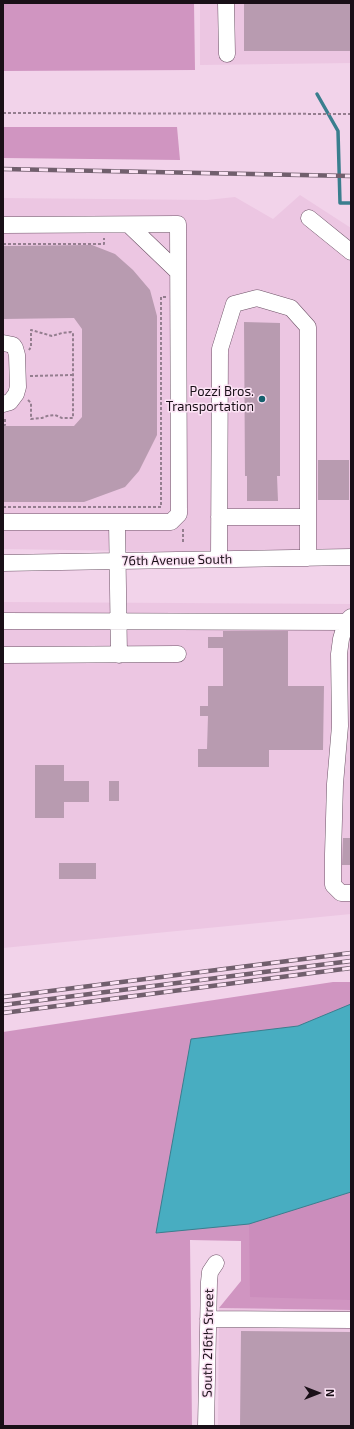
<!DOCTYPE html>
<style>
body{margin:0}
#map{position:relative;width:354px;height:1429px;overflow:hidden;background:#f2d3ea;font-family:"Exo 2",sans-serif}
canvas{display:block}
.frame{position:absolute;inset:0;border:4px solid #190f17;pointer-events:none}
.north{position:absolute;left:298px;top:1373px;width:40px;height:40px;-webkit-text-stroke:3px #fce3f5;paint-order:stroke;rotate:90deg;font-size:11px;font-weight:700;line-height:16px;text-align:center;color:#190f17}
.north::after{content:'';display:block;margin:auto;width:14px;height:18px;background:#190f17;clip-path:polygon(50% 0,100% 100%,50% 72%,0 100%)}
</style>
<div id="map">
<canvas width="354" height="1429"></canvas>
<div class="frame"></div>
<div class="north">N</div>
</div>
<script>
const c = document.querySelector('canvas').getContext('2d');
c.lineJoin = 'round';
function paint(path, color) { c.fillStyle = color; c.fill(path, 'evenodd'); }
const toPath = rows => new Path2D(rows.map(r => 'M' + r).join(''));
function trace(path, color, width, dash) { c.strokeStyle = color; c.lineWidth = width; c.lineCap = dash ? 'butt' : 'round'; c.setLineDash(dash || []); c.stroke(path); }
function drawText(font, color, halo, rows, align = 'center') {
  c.font = font + ' "Exo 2",sans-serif'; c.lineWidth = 3; c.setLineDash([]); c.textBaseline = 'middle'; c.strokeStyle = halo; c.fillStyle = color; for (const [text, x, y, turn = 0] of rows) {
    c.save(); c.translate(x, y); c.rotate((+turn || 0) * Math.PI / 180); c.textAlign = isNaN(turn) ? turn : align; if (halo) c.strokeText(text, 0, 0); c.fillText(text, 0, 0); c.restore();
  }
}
paint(toPath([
 [200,3,351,3,351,63,200,65],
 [300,195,351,228,351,549,203,552,3,549,3,198,207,200,235,197,273,219],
 [3,602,351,604,351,914,3,948],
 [219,1308,351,1310,351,1426,218,1426]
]), '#ecc6e2');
paint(toPath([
 [3,3,194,3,195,70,3,71],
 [3,127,177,127,180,160,3,158],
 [333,982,351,982,351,1310,219,1308,241,1281,241,1241,190,1240,192,1426,3,1426,3,1032]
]), '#d095c1');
paint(toPath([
 [351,1192,351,1300,250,1297,249,1224]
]), '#cb8dbc');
const water = toPath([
 [351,1004,351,1192,249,1224,156,1233,191,1039,298,1026,351,1004]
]);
paint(water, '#48adc1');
trace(water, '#3a7e8e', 1);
trace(toPath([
 [317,94,338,131,340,203,351,203]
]), '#3a7e8e', 3.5);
paint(toPath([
 [244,3,351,3,351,51,244,51],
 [92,245,115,254,133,270,150,290,157,316,157,435,139,471,125,487,84,502,3,502,3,426,74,426,82,417,82,329,74,318,3,319,3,246],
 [244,322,280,323,280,476,277,476,278,501,247,501,247,476,245,476],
 [318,460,349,460,349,500,318,500],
 [223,631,288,631,288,686,324,686,323,750,269,750,269,767,198,767,198,749,207,749,208,716,200,716,200,706,208,706,208,686,223,686,223,648,208,648,208,637,223,637],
 [35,765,64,765,64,781,89,781,89,802,64,802,64,818,35,818],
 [109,781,119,781,119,801,109,801],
 [343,838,351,838,351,865,342,865],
 [59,863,96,863,96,879,59,879],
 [241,1331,351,1332,351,1426,240,1426]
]), '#b89bb0');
const minor = toPath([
 [226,3,227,54],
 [309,218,351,252],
 [3,225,178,224,179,514,171,522,3,522],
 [129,225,178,272],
 [3,343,13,345,15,348,17,355,18,387,16,394,10,402,3,404],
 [219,517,308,517],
 [117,522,119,655],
 [219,559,220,349,234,304,257,298,291,308,308,327,308,558],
 [3,563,351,557],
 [351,617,346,622,341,639,339,654,340,726,335,784,333,854,333,885,341,893,351,893],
 [3,621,351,622],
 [3,655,178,654],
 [208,1319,351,1320],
 [206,1426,209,1282,210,1272,216,1263]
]);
trace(minor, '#6d5367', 17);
trace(toPath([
 [3,113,351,114],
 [3,244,104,244,104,238],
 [30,376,73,375],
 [28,400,31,403,31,419,42,418,47,416,55,415,62,418,73,418,73,333,71,332,62,333,52,336,31,330,31,347,29,350],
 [3,425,5,425,5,418],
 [3,507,161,507,161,297,166,297],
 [183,529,183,543]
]), '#947e8f', 2, [3, 2]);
trace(minor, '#fff', 16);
const rail = toPath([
 [3,169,351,176],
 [3,997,351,953],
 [3,1005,351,961],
 [3,1013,351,968]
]);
trace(rail, '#715f6d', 4.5);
trace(rail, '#fce3f5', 3, [9]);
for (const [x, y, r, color] of [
 [262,399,4,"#15606d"]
]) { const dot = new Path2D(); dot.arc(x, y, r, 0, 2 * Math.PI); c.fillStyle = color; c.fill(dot); trace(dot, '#fce3f5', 1.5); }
drawText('13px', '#190f17', '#fce3f5', [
 ["Pozzi Bros.",254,392],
 ["Transportation",254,407]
], 'right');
drawText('13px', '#190f17', '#fce3f5', [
 ["76th Avenue South",177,560,-1],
 ["South 216th Street",208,1343,-89]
]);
</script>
